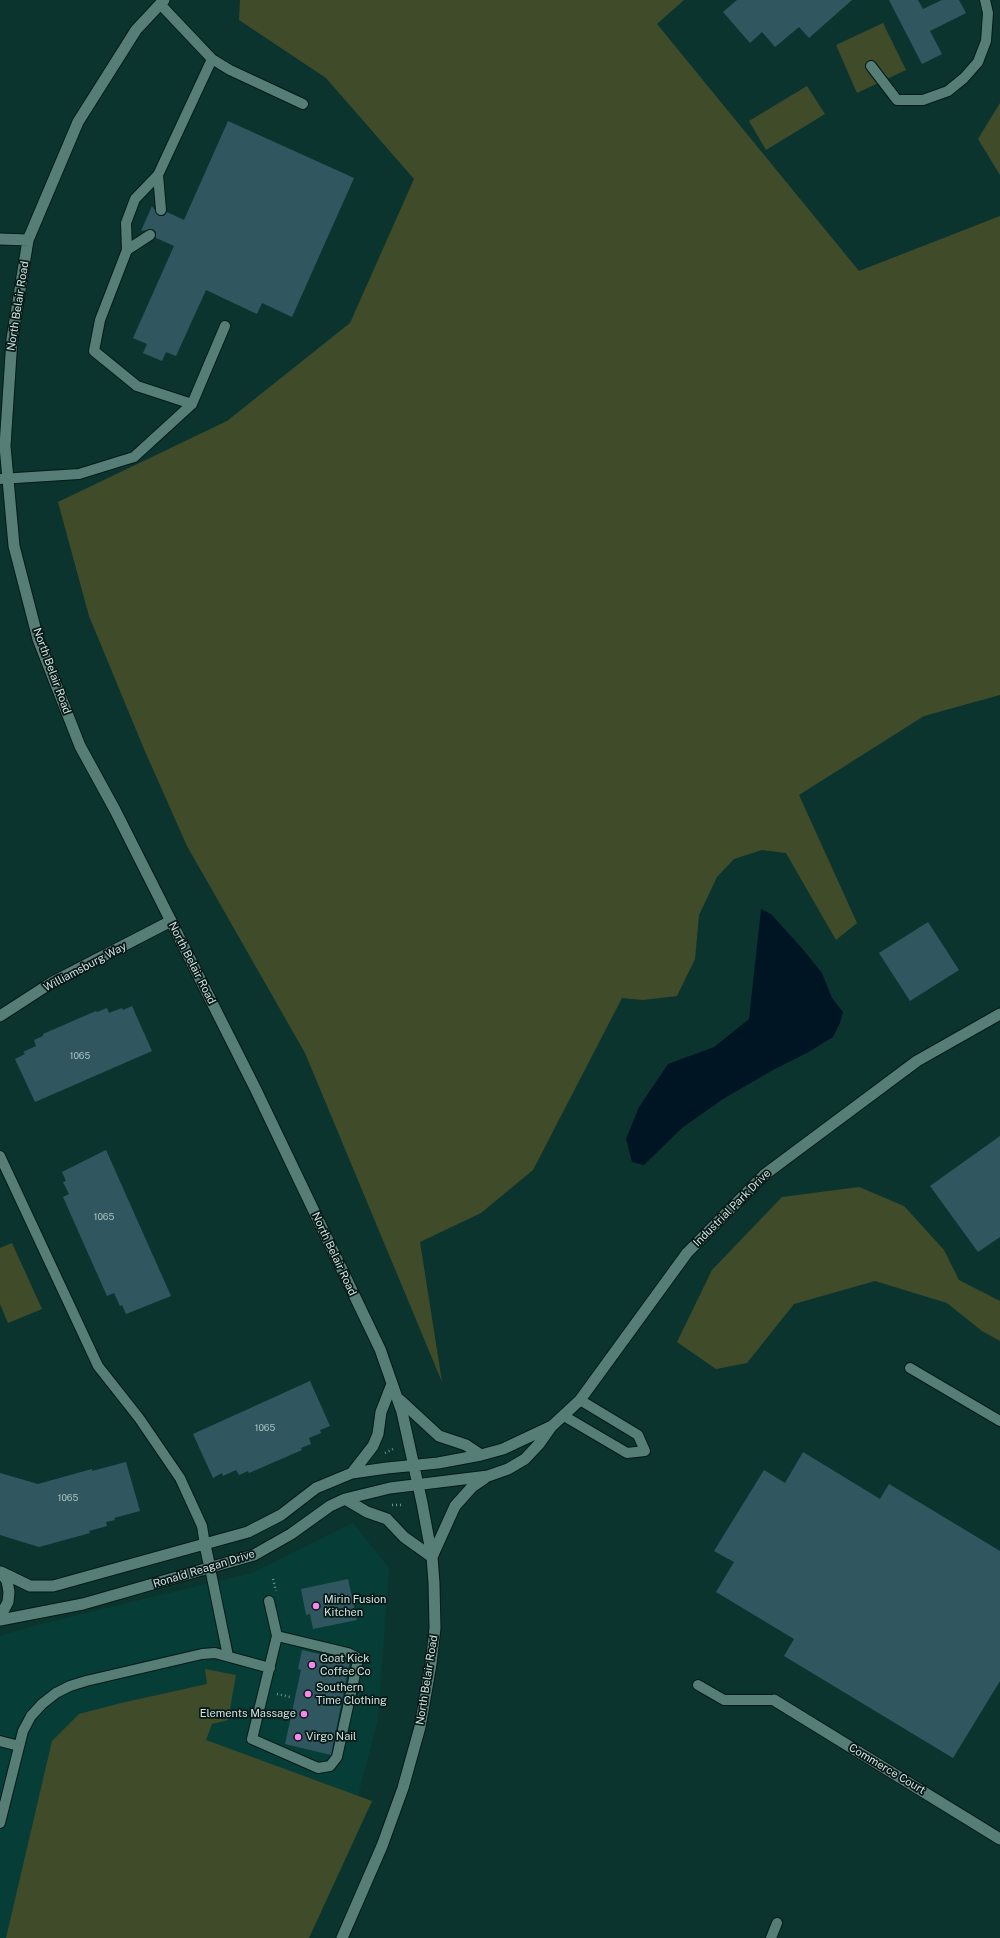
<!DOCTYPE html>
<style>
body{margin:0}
canvas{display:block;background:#0b342f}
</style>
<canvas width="1000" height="1938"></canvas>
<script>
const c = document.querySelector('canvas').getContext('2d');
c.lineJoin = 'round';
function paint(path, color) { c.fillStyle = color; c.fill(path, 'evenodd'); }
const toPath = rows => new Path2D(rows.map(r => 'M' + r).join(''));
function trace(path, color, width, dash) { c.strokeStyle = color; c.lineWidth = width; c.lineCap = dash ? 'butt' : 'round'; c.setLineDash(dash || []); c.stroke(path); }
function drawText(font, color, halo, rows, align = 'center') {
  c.font = font + ' "Public Sans",sans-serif'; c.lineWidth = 3.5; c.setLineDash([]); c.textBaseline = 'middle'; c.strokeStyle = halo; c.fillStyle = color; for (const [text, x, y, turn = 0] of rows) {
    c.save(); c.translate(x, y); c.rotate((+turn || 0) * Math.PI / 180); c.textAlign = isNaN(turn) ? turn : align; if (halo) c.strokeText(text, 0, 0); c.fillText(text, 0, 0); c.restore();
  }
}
paint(toPath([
 [353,1523,389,1568,378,1719,353,1815,299,1938,0,1938,0,1636,33,1626,252,1573]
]), '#063e37');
paint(toPath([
 [240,0,684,0,657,24,859,271,1000,216,1000,695,924,716,799,795,857,923,836,940,786,853,762,850,734,859,717,877,699,915,695,959,677,996,643,1000,622,998,533,1170,481,1213,420,1242,442,1382,305,1053,187,846,144,749,89,616,58,502,227,421,350,323,414,179,326,78,239,20],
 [883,23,906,70,857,93,836,45],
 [807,86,825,114,766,150,749,121],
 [1000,103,1000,175,978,139],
 [859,1187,904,1206,944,1250,959,1280,1000,1301,1000,1341,982,1331,947,1303,875,1281,794,1304,747,1363,716,1369,677,1342,712,1270,782,1197],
 [12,1243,42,1309,8,1323,0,1304,0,1248],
 [205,1669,236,1675,228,1720,212,1724,206,1740,372,1801,309,1938,6,1938,52,1741,79,1714,121,1703,207,1684]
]), '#404b29');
paint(toPath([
 [761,909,771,914,801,947,822,973,832,998,843,1012,840,1023,833,1037,807,1053,773,1070,723,1099,682,1128,644,1165,632,1162,626,1139,639,1107,668,1064,714,1047,749,1019]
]), '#001524');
paint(toPath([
 [737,0,852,0,809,38,799,27,775,47,762,32,750,43,723,12],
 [889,0,918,0,923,9,942,0,959,0,966,13,930,31,942,54,922,64],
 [228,121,354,178,292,317,262,303,257,314,206,290,176,356,166,352,162,361,143,353,147,344,133,338,174,246,156,238,156,232,153,229,141,231,152,206,159,216,164,216,167,212,184,220],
 [928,922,959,970,910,1001,879,953],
 [132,1006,152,1051,35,1102,15,1059,25,1054,23,1052,36,1046,34,1040,43,1036,43,1034,96,1011,97,1012,107,1008,109,1013,122,1008,123,1010],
 [1000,1136,1000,1237,978,1252,930,1186],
 [106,1150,171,1296,126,1314,122,1305,120,1306,114,1293,107,1296,63,1197,69,1194,63,1182,66,1181,62,1172],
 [310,1381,330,1426,320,1430,321,1433,309,1438,311,1444,301,1448,302,1450,249,1473,248,1471,239,1475,236,1470,223,1476,222,1473,213,1478,193,1434],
 [803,1452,880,1499,889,1484,1000,1551,1000,1681,953,1758,784,1656,794,1639,716,1592,734,1562,714,1551,764,1470,785,1483],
 [126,1462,140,1511,114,1518,115,1520,106,1522,107,1526,89,1531,90,1533,39,1547,0,1535,0,1473,38,1484,92,1469,92,1471],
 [348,1579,357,1620,313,1629,310,1614,306,1615,301,1589],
 [302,1650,350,1661,331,1755,285,1744,301,1670,298,1669]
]), '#30575f');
const service = toPath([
 [160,4,212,59,230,70,303,104],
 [212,59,158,175,135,199,126,223,127,250,100,320,94,351,137,386,192,404,225,326],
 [871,66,897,100,923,100,948,91,964,78,978,62,986,41,988,13,985,0],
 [158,175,161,210],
 [127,250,150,235],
 [0,479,79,474,134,457,192,404],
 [0,1156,98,1366,139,1418,180,1478,202,1526,205,1545],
 [910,1368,1000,1421],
 [564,1416,627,1453,645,1451,638,1435,580,1400],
 [210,1568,228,1656],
 [269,1601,277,1636,252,1739,318,1768,330,1766,337,1757,357,1665,356,1657,348,1653,277,1636],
 [698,1685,724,1700,774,1700],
 [0,1741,19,1746],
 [0,1823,23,1731,31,1716,42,1704,56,1693,70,1686,86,1681,202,1654,215,1653,270,1668],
 [771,1938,777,1923]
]);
const minor = toPath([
 [0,1016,51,983,171,921],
 [774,1700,1000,1839]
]);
const tertiary = toPath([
 [164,0,136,30,78,122,28,240,12,339,5,446,14,546,38,639,80,746,115,810,256,1090,380,1349,402,1412,422,1503,432,1557,434,1583,435,1628,431,1664,420,1727,403,1788,382,1846,342,1938],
 [0,239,28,240],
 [400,1400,439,1436,466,1445,481,1455],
 [352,1473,373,1446,378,1434,381,1412,392,1384],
 [345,1499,367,1512,387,1519,404,1537,432,1557,455,1506,472,1487,485,1478],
 [205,1545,210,1568],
 [1,1572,30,1586,53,1586,64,1583,248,1532,281,1515,316,1488,352,1473,387,1468,438,1463,481,1455,503,1449,552,1426,580,1400,687,1253,764,1175,917,1061,1000,1014],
 [0,1617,8,1602,9,1592,7,1581,1,1572],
 [0,1620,83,1604,254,1555,291,1534,330,1506,345,1499,390,1488,488,1476,508,1469,525,1459,539,1444,551,1427]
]);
trace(service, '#001a16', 12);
trace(minor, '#001a16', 13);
trace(tertiary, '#001a16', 13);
trace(toPath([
 [385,1453,393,1449],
 [392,1505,404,1505],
 [273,1579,276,1591],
 [277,1694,290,1697]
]), '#71908b', 2.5, [1, 3]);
trace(service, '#567d76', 10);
trace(minor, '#567d76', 11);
trace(tertiary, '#567d76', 11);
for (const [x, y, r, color] of [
 [316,1606,4,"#f788eb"],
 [312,1665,4,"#f788eb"],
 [308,1694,4,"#f788eb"],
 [304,1714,4,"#f788eb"],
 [298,1737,4,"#f788eb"]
]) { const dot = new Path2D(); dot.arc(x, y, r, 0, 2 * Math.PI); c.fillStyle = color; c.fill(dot); trace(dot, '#081816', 1.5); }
drawText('9px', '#a7c1c0', null, [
 ["1065",80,1056],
 ["1065",104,1217],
 ["1065",265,1428],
 ["1065",68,1498]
]);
drawText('11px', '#cfe4e0', '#081816', [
 ["North Belair Road",18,306,-81],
 ["North Belair Road",52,671,70],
 ["North Belair Road",192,963,63],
 ["Williamsburg Way",85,967,-28],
 ["Industrial Park Drive",732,1208,-45],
 ["North Belair Road",334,1254,65],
 ["Ronald Reagan Drive",204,1569,-17],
 ["North Belair Road",427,1680,-81],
 ["Commerce Court",887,1769,31]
]);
drawText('11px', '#cfe4e0', '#081816', [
 ["Mirin Fusion",324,1600],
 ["Kitchen",324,1613],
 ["Goat Kick",320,1659],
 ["Coffee Co",320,1672],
 ["Southern",316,1688],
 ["Time Clothing",316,1701],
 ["Elements Massage",296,1714,"right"],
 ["Virgo Nail",306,1737]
], 'left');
</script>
